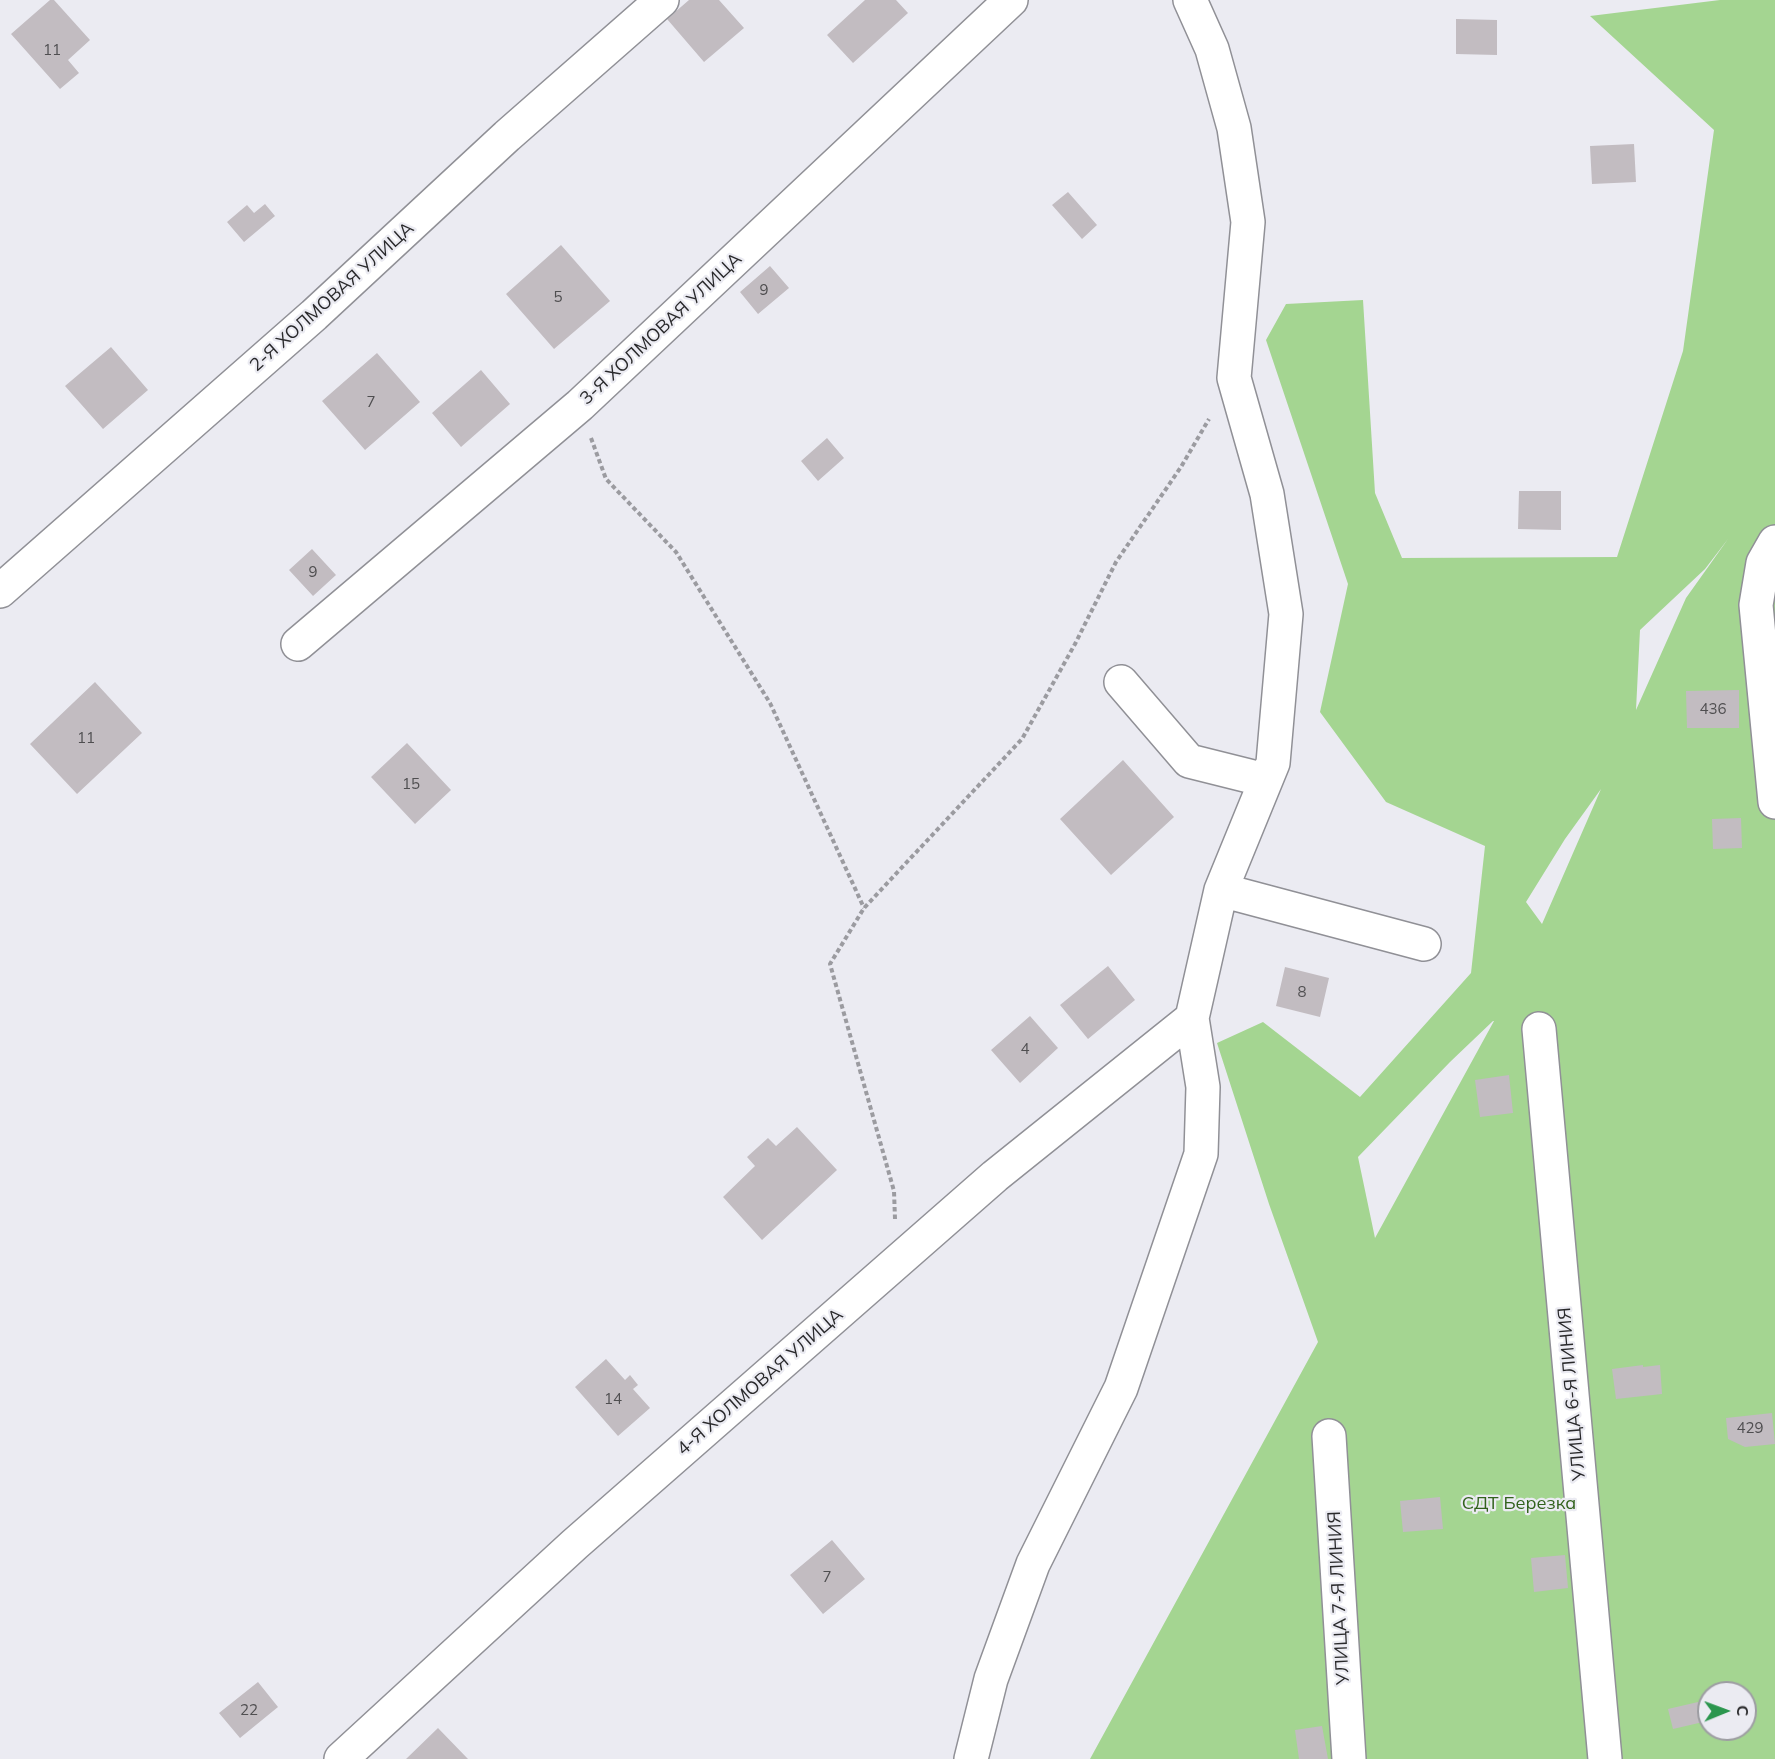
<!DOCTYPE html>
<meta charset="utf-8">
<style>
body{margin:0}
#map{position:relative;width:1775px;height:1759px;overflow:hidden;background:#ebebf2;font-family:Mulish,sans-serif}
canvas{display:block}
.north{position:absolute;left:1697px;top:1681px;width:60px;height:60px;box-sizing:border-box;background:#ebebf2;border:2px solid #9d9da2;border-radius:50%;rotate:89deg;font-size:16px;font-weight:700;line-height:24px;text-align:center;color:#29292b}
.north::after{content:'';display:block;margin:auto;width:21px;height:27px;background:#2b964e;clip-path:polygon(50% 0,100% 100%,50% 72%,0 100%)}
</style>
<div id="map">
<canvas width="1775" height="1759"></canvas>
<div class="north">С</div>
</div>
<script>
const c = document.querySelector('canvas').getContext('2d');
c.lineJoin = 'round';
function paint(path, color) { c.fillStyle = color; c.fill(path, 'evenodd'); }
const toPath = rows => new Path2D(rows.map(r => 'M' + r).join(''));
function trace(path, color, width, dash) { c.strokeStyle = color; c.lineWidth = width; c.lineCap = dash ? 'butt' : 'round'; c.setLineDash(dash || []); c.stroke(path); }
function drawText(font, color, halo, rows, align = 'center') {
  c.font = font + ' Mulish,sans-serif'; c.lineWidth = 4.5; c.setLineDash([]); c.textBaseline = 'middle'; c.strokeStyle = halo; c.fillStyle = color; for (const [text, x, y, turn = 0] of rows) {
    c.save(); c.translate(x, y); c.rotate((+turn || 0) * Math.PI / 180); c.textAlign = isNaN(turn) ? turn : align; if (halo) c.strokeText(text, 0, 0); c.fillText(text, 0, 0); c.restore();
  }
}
paint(toPath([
 [1720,0,1775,0,1775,1759,1090,1759,1318,1342,1269,1204,1217,1043,1263,1022,1360,1097,1471,973,1485,846,1386,802,1320,712,1348,584,1266,340,1286,304,1363,300,1375,493,1402,558,1617,557,1683,351,1714,130,1590,16],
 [1728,539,1686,598,1636,710,1640,630,1705,569],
 [1601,789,1542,924,1526,902,1565,839],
 [1493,1021,1494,1021,1375,1238,1358,1157,1450,1062],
 [1709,1693,1745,1693,1745,1729,1709,1729]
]), '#a4d591');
paint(toPath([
 [50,0,54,0,90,40,68,60,79,73,60,89,11,34],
 [689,0,719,0,744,28,704,62,667,19],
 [865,0,896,0,908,13,853,63,827,35],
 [1456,19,1497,20,1497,55,1456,54],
 [1634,144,1636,182,1592,184,1590,146],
 [1068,192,1097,225,1082,239,1052,205],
 [265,204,275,216,244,242,227,222,247,205,254,213],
 [561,245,610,301,554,349,506,294],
 [770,266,789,288,758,314,740,292],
 [111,347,148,390,103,429,65,386],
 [377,353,420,402,365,450,322,401],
 [481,370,510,404,461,447,432,413],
 [827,438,844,458,818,481,801,461],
 [1519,491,1561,491,1561,530,1518,529],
 [312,549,336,575,313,596,289,570],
 [95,682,142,733,77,794,30,744],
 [1739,690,1739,728,1687,728,1686,691],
 [407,743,451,790,415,824,371,777],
 [1123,760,1174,817,1111,875,1060,819],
 [1741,818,1742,848,1713,849,1712,819],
 [1108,966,1135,1000,1088,1039,1060,1005],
 [1285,967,1329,978,1320,1017,1276,1006],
 [1030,1016,1058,1048,1020,1083,991,1050],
 [1509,1075,1513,1113,1480,1117,1475,1080],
 [797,1127,837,1170,762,1240,723,1197,755,1166,747,1157,768,1138,776,1146],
 [606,1359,625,1380,630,1375,638,1385,633,1389,650,1408,618,1436,575,1387],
 [1643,1365,1643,1367,1660,1365,1662,1394,1616,1399,1612,1369],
 [1772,1413,1775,1444,1745,1447,1728,1439,1726,1418],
 [1440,1497,1443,1529,1403,1532,1400,1501],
 [832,1540,865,1579,823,1614,790,1575],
 [1565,1555,1568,1588,1534,1592,1531,1558],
 [258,1682,278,1707,240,1738,219,1713],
 [1698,1702,1703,1722,1673,1729,1668,1709],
 [1322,1726,1328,1759,1299,1759,1295,1730],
 [438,1728,468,1759,406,1759]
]), '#c2bcc1');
const minor = toPath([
 [1775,542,1763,563,1756,605,1775,802],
 [0,591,314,315,507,136,662,0],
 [298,644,580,405,1011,0],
 [1121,682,1189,761,1265,780],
 [1221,890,1424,944],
 [1539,1029,1605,1759],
 [1329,1436,1349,1759],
 [341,1759,575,1544,995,1176,1192,1018],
 [971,1759,991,1679,1033,1564,1121,1388,1201,1154,1203,1087,1192,1018,1221,890,1273,763,1286,614,1267,494,1234,378,1248,222,1234,128,1212,49,1190,0]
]);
trace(minor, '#909096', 36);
trace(toPath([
 [591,438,606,479,676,552,770,703,864,908],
 [895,1219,894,1191,830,964,864,908,1022,739,1075,644,1116,562,1181,467,1209,419]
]), '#9b9ba0', 4, [4.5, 3]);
trace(minor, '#fff', 33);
drawText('15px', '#4f4e50', null, [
 ["11",52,50],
 ["9",764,290],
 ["5",558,297],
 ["7",371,402],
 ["9",313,572],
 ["436",1713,709],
 ["11",86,738],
 ["15",411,784],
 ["8",1302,992],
 ["4",1025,1049],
 ["14",613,1399],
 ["429",1750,1428],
 ["7",827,1577],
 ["22",249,1710]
]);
drawText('18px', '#29292b', '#ebebf2', [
 ["2-Я ХОЛМОВАЯ УЛИЦА",332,297,-42],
 ["3-Я ХОЛМОВАЯ УЛИЦА",661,329,-43],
 ["4-Я ХОЛМОВАЯ УЛИЦА",760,1382,-41],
 ["УЛИЦА 6-Я ЛИНИЯ",1572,1394,-95],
 ["УЛИЦА 7-Я ЛИНИЯ",1339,1598,-93]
]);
drawText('18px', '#32621c', '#ebebf2', [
 ["СДТ Березка",1519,1504]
]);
</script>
